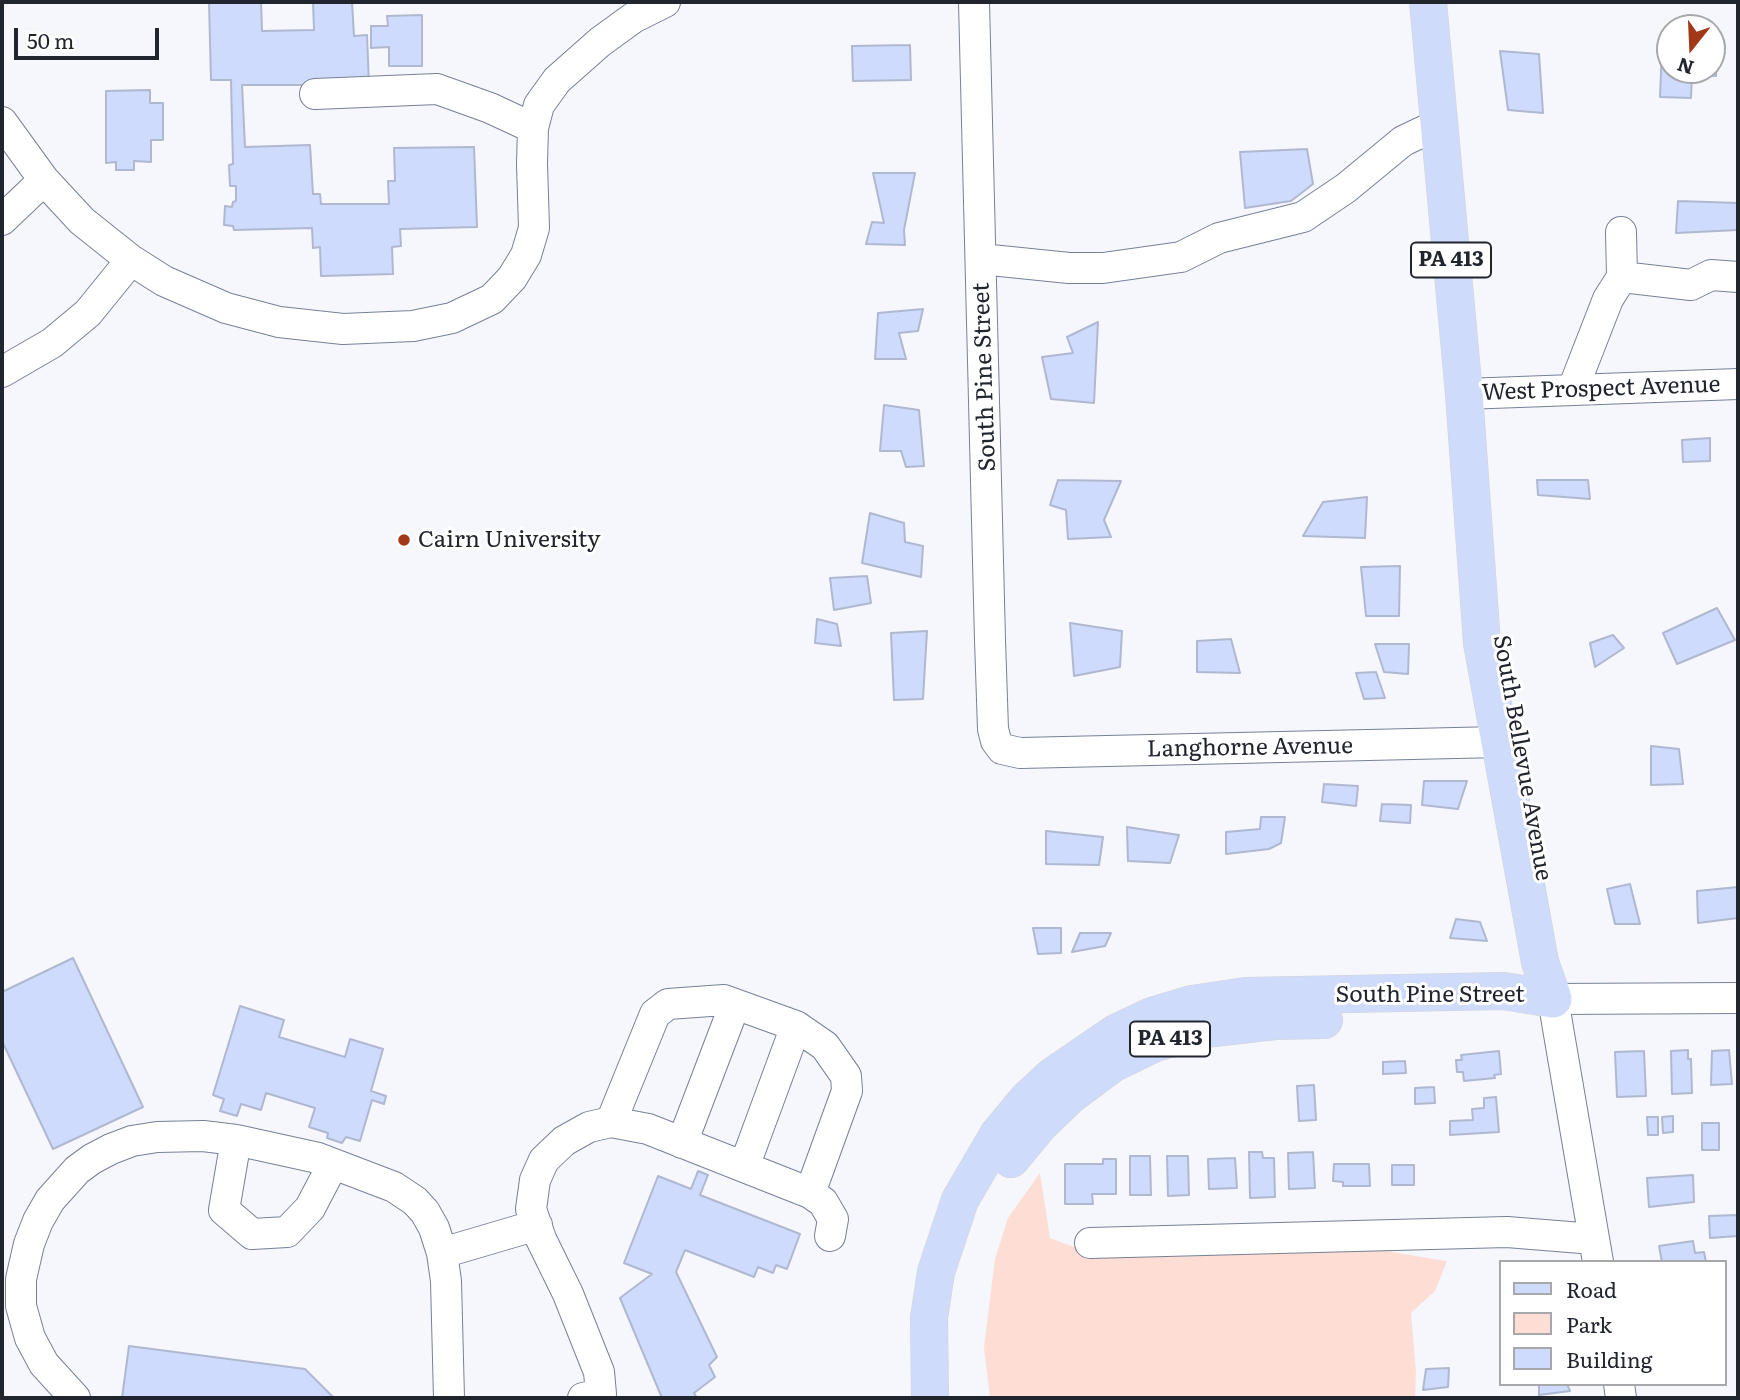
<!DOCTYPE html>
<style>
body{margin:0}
#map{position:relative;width:1740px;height:1400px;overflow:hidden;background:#f5f7fc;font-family:Literata,serif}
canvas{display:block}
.frame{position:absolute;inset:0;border:4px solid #21252e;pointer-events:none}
.legend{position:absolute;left:1499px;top:1260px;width:228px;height:126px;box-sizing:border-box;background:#fff;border:2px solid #a6a8ab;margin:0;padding:9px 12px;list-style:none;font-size:21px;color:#21252e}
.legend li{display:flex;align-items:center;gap:14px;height:35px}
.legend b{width:35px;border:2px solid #a6a8ab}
.north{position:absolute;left:1656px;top:14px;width:70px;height:70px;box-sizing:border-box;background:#fff;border:2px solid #a6a8ab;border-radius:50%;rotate:198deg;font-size:19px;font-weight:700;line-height:28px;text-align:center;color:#21252e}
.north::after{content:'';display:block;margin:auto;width:24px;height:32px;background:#a13918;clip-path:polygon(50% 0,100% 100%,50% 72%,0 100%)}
.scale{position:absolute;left:14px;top:28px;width:145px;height:32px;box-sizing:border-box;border:4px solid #21252e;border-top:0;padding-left:9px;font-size:21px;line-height:24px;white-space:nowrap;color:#21252e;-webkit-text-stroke:5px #fff;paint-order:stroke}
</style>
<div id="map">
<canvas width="1740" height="1400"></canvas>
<div class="frame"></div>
<ul class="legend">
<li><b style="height:9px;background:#cfdbfb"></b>Road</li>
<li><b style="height:19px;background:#fdddd4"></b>Park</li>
<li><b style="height:19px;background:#cfdbfd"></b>Building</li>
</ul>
<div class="north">N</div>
<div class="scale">50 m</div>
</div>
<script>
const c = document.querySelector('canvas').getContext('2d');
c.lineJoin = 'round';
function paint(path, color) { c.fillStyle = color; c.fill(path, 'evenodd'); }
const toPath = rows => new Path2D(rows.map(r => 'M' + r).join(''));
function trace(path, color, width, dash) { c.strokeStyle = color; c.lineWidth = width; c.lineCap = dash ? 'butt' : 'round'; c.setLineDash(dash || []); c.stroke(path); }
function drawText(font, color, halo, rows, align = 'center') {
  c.font = font + ' Literata,serif'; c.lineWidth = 6; c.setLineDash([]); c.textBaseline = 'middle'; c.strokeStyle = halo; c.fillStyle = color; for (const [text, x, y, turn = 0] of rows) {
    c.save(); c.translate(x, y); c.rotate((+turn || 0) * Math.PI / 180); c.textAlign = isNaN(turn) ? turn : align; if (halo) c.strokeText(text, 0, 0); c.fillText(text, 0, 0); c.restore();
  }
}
paint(toPath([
 [1040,1173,1050,1238,1092,1254,1353,1242,1397,1253,1447,1261,1435,1291,1411,1313,1416,1373,1415,1398,990,1398,984,1347,995,1259,1008,1218]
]), '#fdddd4');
const building = toPath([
 [209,2,261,2,262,31,314,30,313,2,352,2,354,36,367,35,369,85,242,85,245,147,310,145,313,194,320,194,321,204,389,204,388,181,395,181,394,148,474,147,477,227,400,229,401,246,392,247,393,274,321,276,320,247,313,248,312,228,234,230,233,226,224,225,225,206,232,207,233,202,236,201,236,186,230,186,229,165,233,164,231,80,211,80,209,2],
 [422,15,422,66,389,66,389,47,371,48,371,26,388,26,387,16,422,15],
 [910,45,911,80,853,81,852,46,910,45],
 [1662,46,1670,46,1670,70,1712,70,1712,48,1717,48,1716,76,1692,75,1691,98,1660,97,1662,46],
 [1500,51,1539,54,1543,113,1508,110,1500,51],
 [150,90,150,103,163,103,163,140,151,140,151,162,134,161,134,170,116,170,116,162,106,163,106,91,150,90],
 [1307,149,1313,184,1291,201,1245,208,1240,152,1307,149],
 [873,173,915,173,904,230,905,245,866,244,872,222,884,223,873,173],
 [1678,201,1738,203,1738,230,1676,233,1678,201],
 [923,309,918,331,899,333,906,359,875,359,878,313,923,309],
 [1098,322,1094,403,1051,399,1042,357,1073,353,1067,337,1098,322],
 [884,405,919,410,924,466,906,467,901,451,880,451,884,405],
 [1710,438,1710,461,1683,462,1682,440,1710,438],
 [1058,480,1121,481,1104,520,1111,537,1068,539,1066,510,1050,505,1058,480],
 [1537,480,1588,480,1590,499,1538,495,1537,480],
 [1367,497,1365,538,1303,536,1323,502,1367,497],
 [870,513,904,523,905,542,923,546,921,577,862,563,870,513],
 [1400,566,1399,616,1366,616,1361,567,1400,566],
 [867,576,871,603,834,610,830,578,867,576],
 [1717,608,1735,640,1677,664,1663,633,1717,608],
 [817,619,837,624,841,646,815,643,817,619],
 [1070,623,1122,631,1120,667,1074,676,1070,623],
 [927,631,923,699,894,700,891,633,927,631],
 [1613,635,1624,648,1595,667,1590,643,1613,635],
 [1231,639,1240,673,1197,672,1197,641,1231,639],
 [1375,644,1409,644,1408,674,1384,672,1375,644],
 [1376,672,1385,698,1364,699,1356,673,1376,672],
 [1651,746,1679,749,1683,784,1651,785,1651,746],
 [1424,781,1467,781,1458,809,1422,805,1424,781],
 [1324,784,1358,786,1356,806,1322,802,1324,784],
 [1382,804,1411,805,1410,823,1380,821,1382,804],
 [1261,817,1285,817,1281,843,1269,849,1226,854,1226,832,1260,829,1261,817],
 [1127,827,1179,835,1170,863,1128,861,1127,827],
 [1046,831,1103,837,1099,865,1046,864,1046,831],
 [1630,884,1640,924,1615,924,1607,889,1630,884],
 [1738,887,1738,918,1698,923,1697,891,1738,887],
 [1456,919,1480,922,1487,941,1450,938,1456,919],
 [1033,928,1061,928,1061,953,1038,954,1033,928],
 [1080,933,1111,933,1105,946,1072,952,1080,933],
 [73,958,143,1107,53,1149,2,1041,2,992,73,958],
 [240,1006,284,1020,279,1037,345,1057,350,1039,383,1049,371,1091,386,1096,384,1104,372,1100,360,1141,346,1137,342,1143,327,1138,328,1133,309,1127,315,1108,266,1093,261,1110,241,1104,237,1116,220,1111,224,1099,213,1095,240,1006],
 [1688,1050,1688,1059,1691,1059,1692,1093,1672,1094,1671,1051,1688,1050],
 [1729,1050,1732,1084,1711,1085,1712,1051,1729,1050],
 [1499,1051,1501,1074,1494,1075,1495,1078,1464,1081,1463,1072,1457,1072,1456,1060,1462,1060,1461,1055,1499,1051],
 [1644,1051,1646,1096,1617,1097,1615,1052,1644,1051],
 [1405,1061,1406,1073,1383,1074,1383,1062,1405,1061],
 [1314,1085,1316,1120,1299,1121,1297,1086,1314,1085],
 [1434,1087,1435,1103,1415,1104,1415,1088,1434,1087],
 [1496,1097,1499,1132,1450,1135,1450,1121,1473,1120,1472,1109,1484,1108,1484,1098,1496,1097],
 [1673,1116,1673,1132,1663,1133,1662,1117,1673,1116],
 [1647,1117,1658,1117,1658,1135,1648,1135,1647,1117],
 [1702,1123,1719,1123,1719,1150,1702,1150,1702,1123],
 [1249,1152,1262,1152,1263,1158,1274,1158,1275,1197,1250,1198,1249,1152],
 [1313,1152,1315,1188,1289,1189,1288,1153,1313,1152],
 [1130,1156,1150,1156,1151,1195,1130,1195,1130,1156],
 [1167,1156,1188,1156,1189,1195,1168,1196,1167,1156],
 [1235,1158,1237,1188,1209,1189,1208,1159,1235,1158],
 [1103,1159,1116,1159,1116,1194,1092,1194,1093,1204,1065,1204,1065,1164,1103,1164,1103,1159],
 [1334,1164,1369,1164,1370,1186,1343,1186,1343,1182,1333,1181,1334,1164],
 [1392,1165,1414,1165,1414,1185,1392,1185,1392,1165],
 [698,1171,708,1175,700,1195,800,1234,787,1269,776,1265,773,1273,758,1267,754,1277,685,1250,676,1272,717,1357,709,1365,715,1377,694,1393,697,1398,662,1398,620,1298,652,1274,624,1263,658,1176,691,1189,698,1171],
 [1693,1175,1694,1202,1649,1207,1647,1178,1693,1175],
 [1738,1215,1738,1236,1710,1238,1709,1216,1738,1215],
 [1693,1241,1695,1253,1704,1252,1706,1262,1662,1262,1659,1246,1693,1241],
 [129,1346,305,1369,334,1398,122,1398,129,1346],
 [1449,1368,1448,1387,1423,1390,1426,1369,1449,1368],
 [1539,1384,1567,1384,1570,1391,1539,1395,1539,1384]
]);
paint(building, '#cfdbfd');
trace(building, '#afb8d0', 2);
const minor = toPath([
 [974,2,990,640,993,729,996,741,1002,749,1020,753,1499,742],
 [315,94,437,89,490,108,533,128],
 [2,122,44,180,82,221,131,260,164,281,226,308,279,322,343,329,413,326,452,318,492,299,512,278,526,255,534,228,532,164,533,128,539,105,557,80,600,42,633,18,665,2],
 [2,220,44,180],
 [1621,232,1622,277],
 [981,259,1069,268,1103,268,1181,257,1219,238,1303,217,1346,188,1403,141,1439,124],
 [2,372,52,343,88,313,131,260],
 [1573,389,1608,299,1622,277,1691,285,1711,275,1738,277],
 [1464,394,1738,384],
 [611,1122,655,1014,668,1004,724,1000,796,1026,825,1046,846,1076,847,1091,810,1193],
 [236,1140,318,1158,394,1187,415,1201,425,1212,434,1228,442,1253,446,1281,449,1398],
 [682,1143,735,1004],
 [744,1167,796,1026],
 [1090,1243,1507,1232,1594,1239],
 [442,1253,537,1225],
 [1598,1262,1553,999,1738,998],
 [1619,1384,1621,1398],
 [75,1398,44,1364,30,1338,21,1306,21,1279,29,1244,38,1221,50,1200,77,1170,92,1159,111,1149,132,1141,157,1137,203,1136,236,1140,224,1210,252,1234,287,1232,310,1208,333,1164],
 [583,1398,601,1394,599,1372,568,1294,541,1239,531,1209,535,1180,544,1160,564,1141,589,1127,611,1122,648,1129,810,1193,823,1202,833,1219,830,1236]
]);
const major = toPath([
 [1428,2,1464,394,1482,643,1540,962,1553,999],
 [1011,1159,1040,1124,1069,1096,1112,1064,1155,1043,1205,1029,1275,1021,1324,1020],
 [930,1398,929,1318,936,1272,960,1200,998,1135,1028,1099,1053,1076,1116,1033,1152,1016,1192,1004,1246,996,1504,991,1553,999]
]);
trace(minor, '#778097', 32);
trace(major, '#d3d3d5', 38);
trace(minor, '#fff', 30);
trace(major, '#cfdbfb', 37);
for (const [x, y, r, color] of [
 [404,540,7,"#a13918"]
]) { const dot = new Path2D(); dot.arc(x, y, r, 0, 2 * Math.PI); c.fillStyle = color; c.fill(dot); trace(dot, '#fff', 2.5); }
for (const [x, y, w] of [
 [1451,260,80],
 [1170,1039,80]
]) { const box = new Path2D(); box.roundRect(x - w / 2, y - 17.5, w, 35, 5); c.fillStyle = '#fff'; c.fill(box); trace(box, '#21252e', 2); }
drawText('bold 21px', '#21252e', null, [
 ["PA 413",1451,260],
 ["PA 413",1170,1039]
]);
drawText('23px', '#21252e', '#fff', [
 ["South Pine Street",985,377,-92],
 ["West Prospect Avenue",1601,389,-2],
 ["Langhorne Avenue",1250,748,-1],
 ["South Bellevue Avenue",1522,758,80],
 ["South Pine Street",1430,995]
]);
drawText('23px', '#21252e', '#fff', [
 ["Cairn University",418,540]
], 'left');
</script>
